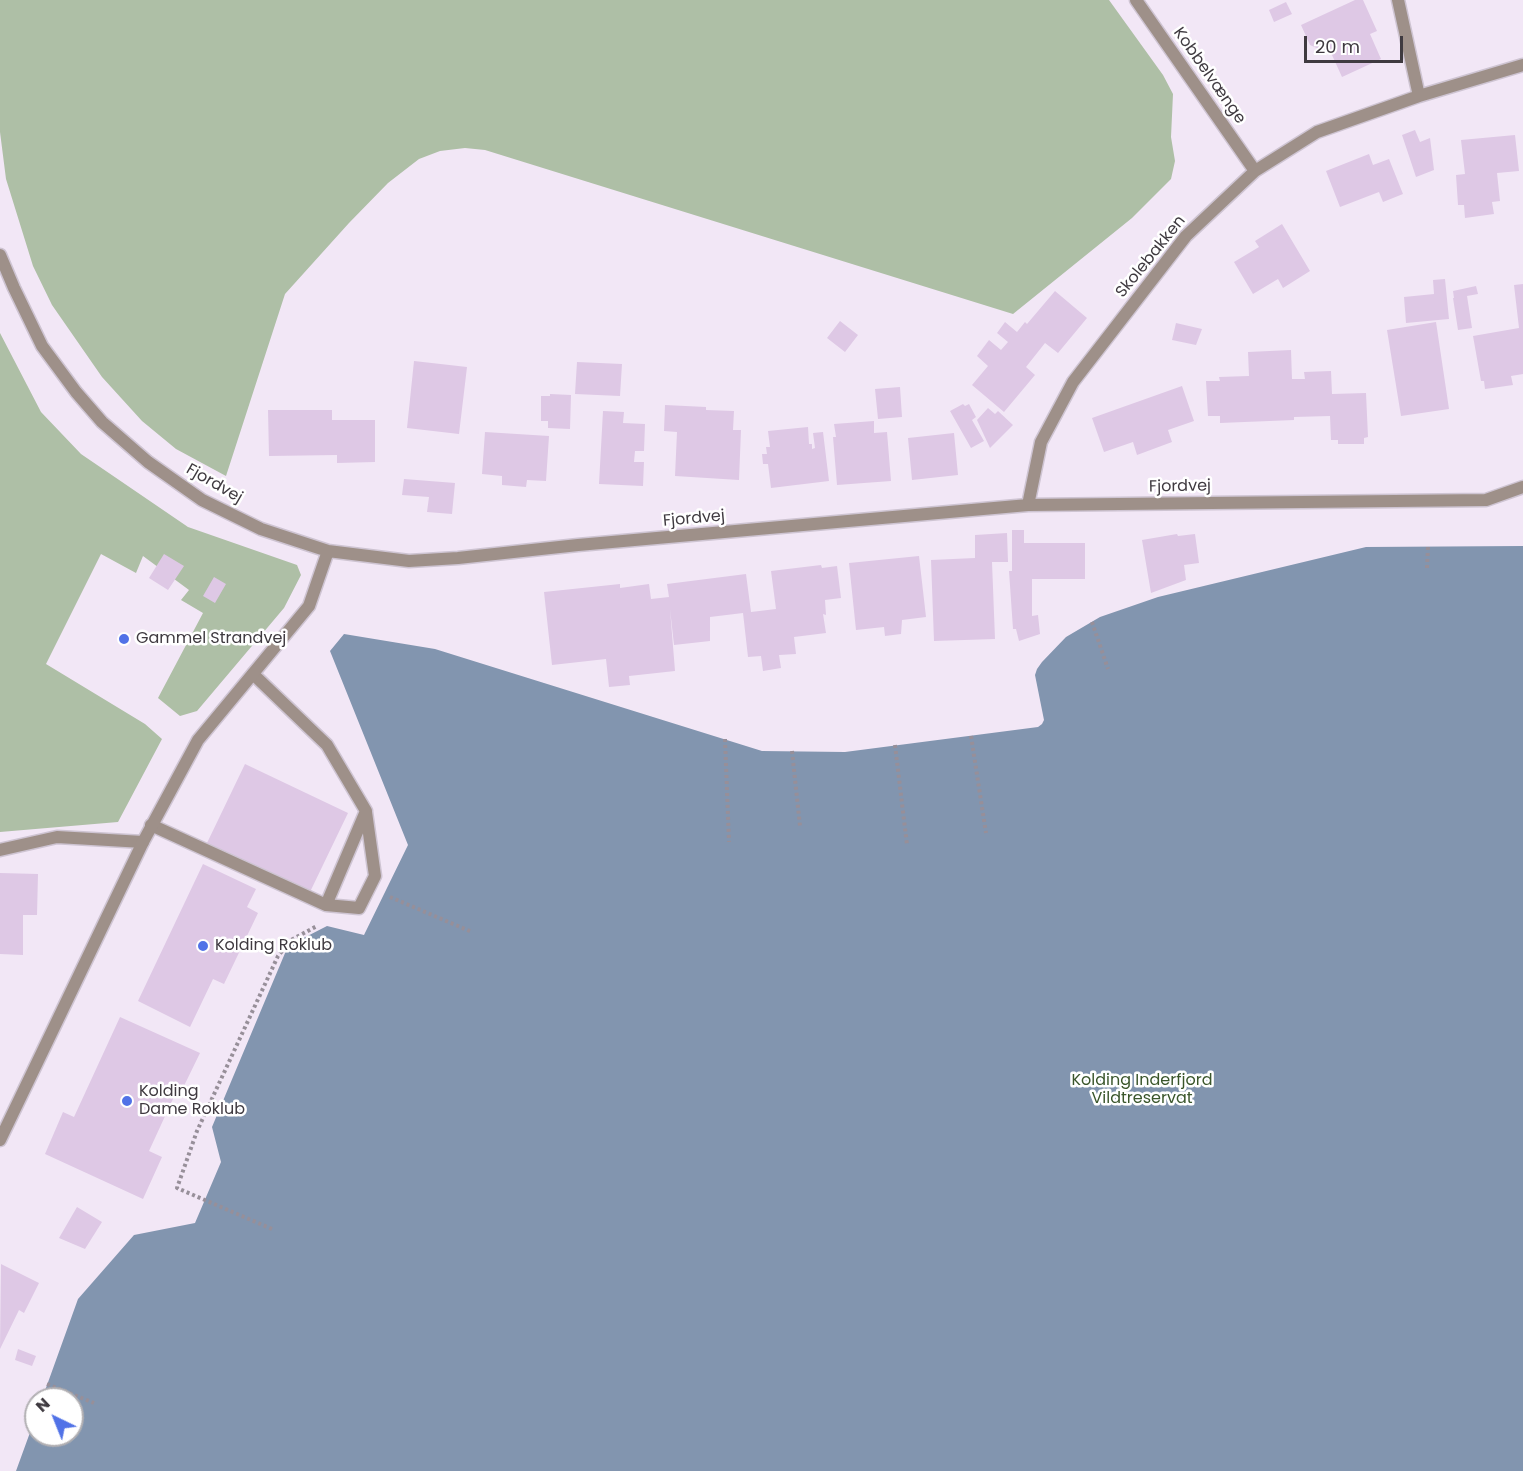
<!DOCTYPE html>
<meta charset="utf-8">
<style>
body{margin:0}
#map{position:relative;width:1523px;height:1471px;overflow:hidden;background:#f2e7f6;font-family:Poppins,sans-serif}
canvas{display:block}
.north{position:absolute;left:24px;top:1387px;width:60px;height:60px;box-sizing:border-box;background:#fff;border:2px solid #b2b0b3;border-radius:50%;rotate:317deg;font-size:16px;font-weight:700;line-height:24px;text-align:center;color:#3f3a40}
.north::after{content:'';display:block;margin:auto;width:21px;height:27px;background:#5172e7;clip-path:polygon(50% 0,100% 100%,50% 72%,0 100%)}
.scale{position:absolute;left:1304px;top:36px;width:99px;height:27px;box-sizing:border-box;border:3px solid #3f3a40;border-top:0;padding-left:8px;font-size:18px;line-height:21px;white-space:nowrap;color:#3f3a40;-webkit-text-stroke:4px #fff;paint-order:stroke}
</style>
<div id="map">
<canvas width="1523" height="1471"></canvas>
<div class="north">N</div>
<div class="scale">20 m</div>
</div>
<script>
const c = document.querySelector('canvas').getContext('2d');
c.lineJoin = 'round';
function paint(path, color) { c.fillStyle = color; c.fill(path, 'evenodd'); }
const toPath = rows => new Path2D(rows.map(r => 'M' + r).join(''));
function trace(path, color, width, dash) { c.strokeStyle = color; c.lineWidth = width; c.lineCap = dash ? 'butt' : 'round'; c.setLineDash(dash || []); c.stroke(path); }
function drawText(font, color, halo, rows, align = 'center') {
  c.font = font + ' Poppins,sans-serif'; c.lineWidth = 5; c.setLineDash([]); c.textBaseline = 'middle'; c.strokeStyle = halo; c.fillStyle = color; for (const [text, x, y, turn = 0] of rows) {
    c.save(); c.translate(x, y); c.rotate((+turn || 0) * Math.PI / 180); c.textAlign = isNaN(turn) ? turn : align; if (halo) c.strokeText(text, 0, 0); c.fillText(text, 0, 0); c.restore();
  }
}
paint(toPath([
 [0,0,1109,0,1163,75,1173,94,1171,137,1175,161,1171,179,1132,218,1013,314,485,150,465,148,440,151,419,159,388,183,349,223,285,294,226,476,176,449,142,421,102,377,52,305,33,266,6,179,0,132],
 [0,333,41,412,81,454,188,527,297,565,301,575,284,608,197,711,180,716,158,698,203,613,181,600,189,590,143,556,136,573,101,554,46,664,145,724,162,739,118,822,0,832]
]), '#aebfa6');
paint(toPath([
 [1523,546,1523,1471,16,1471,36,1416,36,1435,72,1435,72,1399,42,1399,78,1299,134,1235,195,1223,221,1162,212,1127,288,946,327,926,364,935,408,845,330,651,344,634,435,649,762,751,845,752,1038,727,1042,724,1044,720,1035,675,1037,669,1042,662,1066,637,1100,617,1158,597,1366,547]
]), '#8295af');
paint(toPath([
 [1355,0,1363,0,1377,31,1370,34,1381,59,1342,77,1332,55,1310,45,1301,25],
 [1286,2,1292,14,1274,22,1269,10],
 [1415,130,1420,142,1430,138,1434,170,1416,177,1402,135],
 [1515,135,1519,171,1497,173,1500,201,1492,202,1494,214,1465,218,1464,205,1458,205,1456,175,1465,174,1461,140],
 [1369,154,1373,165,1389,159,1403,194,1383,202,1379,192,1340,207,1326,171],
 [1282,224,1310,271,1283,288,1278,279,1253,294,1234,262,1259,247,1255,241],
 [1445,279,1449,319,1406,323,1404,297,1434,294,1433,280],
 [1523,284,1523,374,1511,376,1513,385,1485,389,1484,381,1481,381,1473,336,1519,328,1514,285],
 [1476,286,1478,294,1467,296,1472,328,1458,330,1453,298,1454,298,1453,291],
 [1055,291,1087,318,1058,353,1045,343,1026,367,1035,375,1004,412,972,385,988,366,977,356,989,340,1001,350,1008,342,997,333,1005,322,1017,332,1025,322,1027,324],
 [840,321,858,335,845,352,827,338],
 [1436,322,1449,409,1401,416,1387,330],
 [1176,323,1202,329,1196,345,1172,340],
 [1291,350,1292,379,1305,379,1304,372,1331,371,1332,394,1366,393,1368,437,1364,438,1364,444,1338,444,1338,440,1331,440,1330,416,1294,417,1294,420,1220,423,1220,416,1208,416,1206,381,1220,381,1219,377,1249,376,1248,352],
 [414,361,467,367,459,434,407,428],
 [577,362,622,364,620,396,575,394],
 [1182,386,1194,421,1168,430,1172,442,1137,455,1133,442,1104,452,1092,418],
 [900,387,902,417,878,419,875,389],
 [550,394,571,395,570,429,548,428,548,421,541,421,541,396,550,396],
 [963,404,965,406,969,404,976,417,972,420,984,441,971,448,950,411],
 [665,405,706,407,706,410,734,411,733,430,741,430,739,480,675,476,677,432,664,431],
 [988,408,995,414,998,411,1013,425,990,448,977,420],
 [268,410,332,410,332,420,375,420,375,462,337,463,337,455,269,456],
 [603,411,624,412,623,423,645,424,644,451,635,451,634,462,644,462,643,486,599,484],
 [874,421,874,433,887,432,891,481,837,485,833,437,836,437,834,424],
 [808,427,809,444,812,444,812,449,815,448,813,433,823,432,829,481,771,488,768,464,763,464,762,454,767,454,766,447,770,447,768,431],
 [485,432,549,436,546,481,527,480,526,487,502,485,502,476,482,474],
 [954,433,958,475,912,480,908,438],
 [404,479,455,483,452,514,427,512,429,497,402,495],
 [1012,530,1024,530,1024,543,1085,543,1085,579,1032,579,1032,616,1038,615,1040,634,1019,641,1016,629,1013,629,1009,571,1012,571],
 [1007,533,1008,562,992,562,995,639,934,641,931,560,975,558,975,535],
 [1177,534,1178,536,1195,534,1199,563,1184,565,1186,580,1151,593,1142,540],
 [164,554,184,566,168,590,149,578],
 [919,556,926,617,902,620,901,634,885,636,884,627,856,630,849,563],
 [821,565,822,568,837,566,841,598,825,600,826,615,823,614,826,633,794,637,796,654,779,655,781,668,763,671,761,656,748,657,743,613,710,617,710,641,674,645,670,609,675,671,629,676,630,685,609,687,606,659,552,665,544,592,620,584,620,588,649,584,651,599,669,597,667,584,746,574,751,612,776,609,771,571],
 [214,577,226,584,215,603,203,596],
 [245,764,348,813,310,892,207,843],
 [203,864,256,889,247,907,258,913,224,984,213,979,190,1027,138,1001],
 [0,873,38,874,37,915,23,915,23,955,0,954],
 [120,1017,200,1053,182,1090,178,1088,149,1151,162,1157,143,1199,45,1154,63,1112,74,1117],
 [77,1207,102,1222,85,1249,59,1238],
 [1,1264,39,1283,24,1313,19,1310,0,1349],
 [18,1349,36,1356,32,1366,15,1360]
]), '#dec8e5');
const service = toPath([
 [151,825,326,905,366,811,327,745,253,674],
 [0,850,57,837,143,842],
 [326,905,359,908,375,876,366,812]
]);
const minor = toPath([
 [1136,0,1255,171],
 [1398,0,1419,96],
 [0,255,14,288,42,346,76,392,102,422,148,462,202,500,261,529,328,551,409,561,458,558,578,545,1028,505,1486,500,1523,487],
 [1028,505,1041,442,1073,382,1186,236,1255,171,1317,132,1419,96,1523,65],
 [0,1140,143,842,198,740,309,606,328,551]
]);
trace(service, '#cec4d2', 15);
trace(minor, '#cec4d2', 15);
trace(toPath([
 [1427,568,1428,547],
 [1092,622,1108,669],
 [971,736,986,833],
 [725,739,729,842],
 [895,745,907,845],
 [792,751,800,826],
 [390,897,472,932],
 [272,1229,177,1188,197,1131,278,956,291,940,317,926],
 [47,1384,94,1403]
]), '#978f99', 4, [3, 3]);
trace(service, '#9e9089', 12);
trace(minor, '#9e9089', 12);
for (const [x, y, r, color] of [
 [124,639,6,"#5172e7"],
 [203,946,6,"#5172e7"],
 [127,1101,6,"#5172e7"]
]) { const dot = new Path2D(); dot.arc(x, y, r, 0, 2 * Math.PI); c.fillStyle = color; c.fill(dot); trace(dot, '#fff', 2); }
drawText('16px', '#3f3a40', '#fff', [
 ["Kobbelvænge",1209,76,55],
 ["Skolebakken",1151,257,-51],
 ["Fjordvej",214,484,30],
 ["Fjordvej",1180,487,-1],
 ["Fjordvej",694,519,-5]
]);
drawText('16px', '#3f3a40', '#fff', [
 ["Gammel Strandvej",136,639],
 ["Kolding Roklub",215,946],
 ["Kolding",139,1092],
 ["Dame Roklub",139,1110]
], 'left');
drawText('16px', '#3a562b', '#fff', [
 ["Kolding Inderfjord",1142,1081],
 ["Vildtreservat",1142,1099]
]);
</script>
